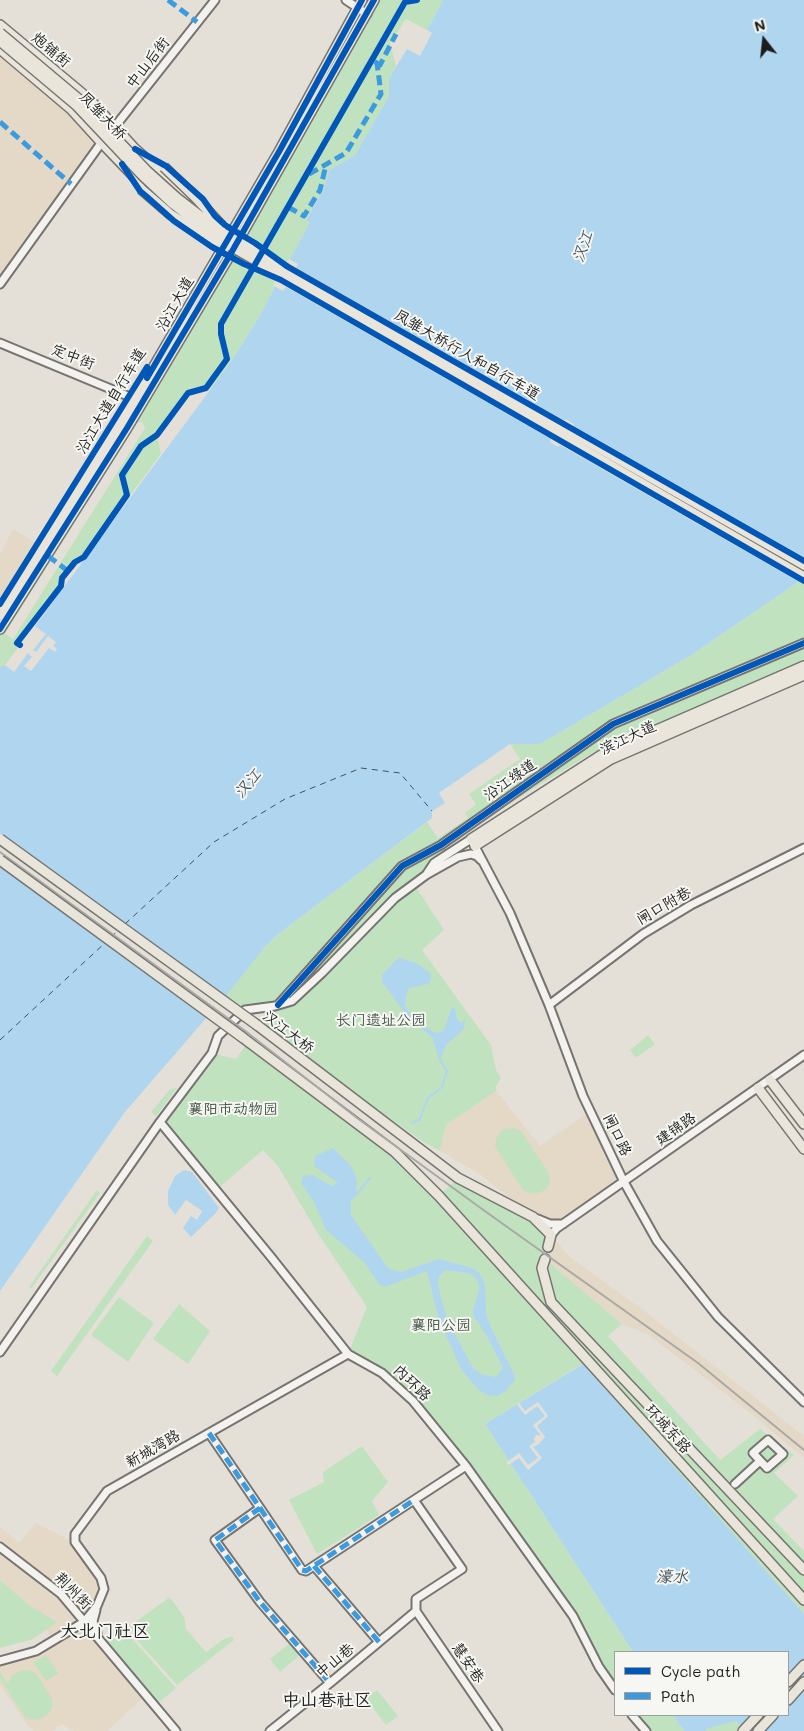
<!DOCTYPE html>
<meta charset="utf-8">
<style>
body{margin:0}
#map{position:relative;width:804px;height:1731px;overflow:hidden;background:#e5e0d7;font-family:Mali,sans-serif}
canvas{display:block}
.legend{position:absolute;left:614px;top:1651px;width:175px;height:65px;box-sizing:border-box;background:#f6f6f2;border:1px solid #9f9f9c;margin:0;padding:6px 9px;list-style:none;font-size:15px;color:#1c1c1c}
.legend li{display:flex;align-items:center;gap:10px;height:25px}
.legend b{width:25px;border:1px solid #9f9f9c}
.north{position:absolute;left:739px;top:15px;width:50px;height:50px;-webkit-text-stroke:4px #f6f6f2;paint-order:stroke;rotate:344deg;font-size:14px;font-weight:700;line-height:20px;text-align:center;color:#1c1c1c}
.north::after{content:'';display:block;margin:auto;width:18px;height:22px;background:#1c1c1c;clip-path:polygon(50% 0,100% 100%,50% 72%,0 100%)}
</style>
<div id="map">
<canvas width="804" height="1731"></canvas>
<ul class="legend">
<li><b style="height:6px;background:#0057b8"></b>Cycle path</li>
<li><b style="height:6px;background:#3c9bdf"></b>Path</li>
</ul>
<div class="north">N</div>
</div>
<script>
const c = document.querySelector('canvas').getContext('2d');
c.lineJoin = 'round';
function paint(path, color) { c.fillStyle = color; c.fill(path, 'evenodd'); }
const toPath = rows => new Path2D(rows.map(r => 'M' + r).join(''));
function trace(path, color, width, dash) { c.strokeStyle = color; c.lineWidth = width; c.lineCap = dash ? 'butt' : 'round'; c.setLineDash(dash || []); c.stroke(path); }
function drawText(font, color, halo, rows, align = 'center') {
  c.font = font + ' Mali,"LXGW WenKai TC",sans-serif'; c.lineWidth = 4; c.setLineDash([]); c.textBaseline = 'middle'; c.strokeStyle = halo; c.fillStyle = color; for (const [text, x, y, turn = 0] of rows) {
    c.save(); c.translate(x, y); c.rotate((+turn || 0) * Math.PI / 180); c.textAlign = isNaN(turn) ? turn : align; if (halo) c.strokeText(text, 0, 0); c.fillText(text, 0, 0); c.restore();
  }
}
paint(toPath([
 [0,54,68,110,97,144,0,283],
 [13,529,43,547,0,615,0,555],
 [496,1091,540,1146,590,1111,624,1182,564,1224,533,1217,480,1174,440,1151,446,1125],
 [551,1235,570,1257,643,1310,804,1436,804,1458,749,1412,649,1335,622,1324,545,1259],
 [36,1523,71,1541,97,1579,100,1590,94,1604,86,1615,53,1640,30,1606,0,1580,0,1527,19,1543],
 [83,1629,98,1638,146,1695,107,1731,74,1731,62,1724,52,1731,34,1731,28,1726,0,1685,0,1661,36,1651,71,1630]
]), '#e4d8c7');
paint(toPath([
 [371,0,443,0,427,30,406,19,390,43,396,66,389,78,389,96,355,155,329,170,324,188,306,219,311,221,259,317,230,363,213,387,188,393,157,435,161,454,84,557,75,562,62,578,61,586,17,642,20,645,5,665,0,667,0,628,190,322],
 [142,422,145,428,13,639,5,634,137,423],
 [804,578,804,661,759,682,594,752,485,818,444,848,448,854,414,884,444,930,422,950,491,1045,496,1070,501,1078,496,1086,496,1091,446,1125,440,1151,422,1141,257,1025,275,1006,245,1010,225,996,264,948,277,935,427,822,438,838,468,818,465,813,476,804,469,794,520,759,510,744,540,744,690,656],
 [648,1035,655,1044,636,1058,630,1050],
 [248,1042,395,1152,439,1196,458,1178,533,1217,551,1235,545,1259,622,1324,608,1336,720,1460,760,1429,794,1455,774,1473,798,1496,773,1519,804,1551,804,1614,582,1364,485,1424,633,1652,615,1652,615,1690,573,1616,413,1401,382,1373,348,1354,367,1307,317,1232,278,1166,263,1150,216,1190,160,1122,212,1053,236,1059],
 [177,1088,156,1116,151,1112,170,1089],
 [514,1128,521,1131,548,1172,550,1181,547,1188,541,1192,532,1194,523,1190,495,1147,496,1139,500,1132,505,1129],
 [97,1190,100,1193,31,1289,29,1287],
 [147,1236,153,1241,57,1376,51,1371],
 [119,1297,154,1323,128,1362,91,1335],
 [179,1304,210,1331,188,1364,153,1339],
 [362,1446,388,1482,372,1501,379,1515,317,1554,289,1500,324,1482,323,1472],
 [0,1580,30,1606,57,1622,33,1639,0,1648],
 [170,1597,184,1617,186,1629,206,1652,222,1640,232,1636,234,1640,177,1685,134,1637,130,1628,134,1623],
 [121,1626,176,1688,155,1706,101,1642],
 [290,1643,300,1655,280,1672,270,1659],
 [46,1655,58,1673,46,1681,33,1662],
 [23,1670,31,1671,37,1675,52,1699,52,1709,47,1715,40,1719,31,1720,24,1716,0,1678,0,1672,8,1684,11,1676],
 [377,1690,398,1716,386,1725,366,1699],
 [632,1715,673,1715,684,1731,646,1731],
 [737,1720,747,1731,705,1731,708,1728]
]), '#c1e2bf');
paint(toPath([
 [443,0,804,0,804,578,690,656,540,744,510,744,439,793,445,803,432,811,432,818,277,935,264,948,234,986,125,1112,0,1291,0,667,5,665,35,626,230,363,259,317,310,222,306,220,324,188,329,170,355,155,389,96,389,78,407,49,420,56,432,33,427,30],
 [399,957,418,964,430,973,431,978,429,984,409,988,406,996,405,1006,413,1017,422,1021,425,1026,433,1032,439,1033,444,1030,452,1007,455,1009,458,1021,462,1023,465,1019,464,1029,446,1045,440,1060,434,1039,409,1018,382,982,382,975],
 [333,1148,351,1166,357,1180,356,1195,351,1202,351,1215,388,1268,392,1270,401,1272,439,1259,472,1268,478,1272,482,1277,485,1285,486,1311,488,1321,515,1376,515,1380,506,1391,497,1396,487,1395,480,1391,462,1371,438,1317,427,1271,385,1287,379,1284,365,1263,326,1230,314,1202,301,1183,303,1176,312,1175,332,1186,338,1183,314,1166,315,1156],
 [445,1270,469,1273,475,1277,479,1284,479,1291,473,1309,473,1315,487,1336,503,1368,496,1377,481,1374,473,1368,450,1325,444,1309,438,1285,439,1277],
 [184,1170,192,1172,219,1208,215,1214,191,1237,183,1228,191,1216,197,1220,202,1211,186,1200,175,1215,168,1205,168,1191,175,1176],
 [583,1364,804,1614,804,1731,747,1731,736,1721,709,1728,705,1731,684,1731,673,1715,788,1715,788,1652,633,1652,485,1424]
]), '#b0d6ef');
paint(toPath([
 [289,259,298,264,296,268,564,422,565,419,574,424,573,427,804,557,804,581,801,583,560,445,558,447,550,442,551,439,286,287,283,291,273,285],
 [35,626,46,634,33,650,36,652,48,636,56,642,53,646,57,649,55,652,49,648,31,671,24,666,32,657,28,653,14,672,5,665],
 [0,834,226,998,208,1019,0,867],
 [538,1402,548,1416,537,1426,545,1437,539,1444,533,1447,542,1458,528,1470,519,1458,508,1465,506,1463,519,1453,528,1465,538,1458,529,1446,535,1442,534,1439,536,1435,541,1436,533,1425,545,1416,537,1406,525,1415,517,1404,519,1403,525,1411]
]), '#e5e0d7');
trace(toPath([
 [412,1123,420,1119,428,1098,442,1087,447,1071,440,1060,434,1039],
 [356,1195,370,1178]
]), '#b0d6ef', 2);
trace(toPath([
 [125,924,214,842,285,799,361,768,400,773,432,811],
 [111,937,119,930],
 [0,1040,106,942]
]), '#42535e', 1, [6, 5]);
const minor = toPath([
 [346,0,367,14],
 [113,129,215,0],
 [0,284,104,139],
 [0,343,135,399],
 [426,875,434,863,471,839,510,913,549,1005,583,1096,624,1182,657,1241,718,1317,804,1402],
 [278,1005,402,866,441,845,613,724,804,643],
 [549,1005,643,934,691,905,804,848],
 [160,1122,271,1257,348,1354,382,1373,413,1401,466,1466,573,1616,599,1667,615,1690],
 [538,1219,550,1224,563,1224],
 [551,1235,557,1228,570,1219,804,1055],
 [0,1352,160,1122,212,1053,218,1036,245,1010,275,1006,292,1001,322,973,395,898,426,875,458,857,471,854,477,856,481,860],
 [209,1433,260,1508,215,1540,260,1602,330,1683],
 [768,1440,783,1454,767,1468,753,1453,768,1440],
 [735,1484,760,1461],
 [260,1508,302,1570,306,1571,414,1500],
 [0,1547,61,1594,176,1731],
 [314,1566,379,1642],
 [96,1610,93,1621,97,1633],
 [416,1611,416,1599,462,1569,414,1500,466,1466],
 [416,1611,498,1731],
 [0,1661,36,1651,84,1622,97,1606,104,1589,101,1578,75,1542,75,1534,107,1491,348,1354],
 [632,1715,646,1731],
 [270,1731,330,1683,416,1611]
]);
const major = toPath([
 [0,25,90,100,135,149,191,198],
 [0,49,71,109,101,142,149,192],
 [0,615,135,399,280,150,362,0],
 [0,629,127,428,230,255,374,0],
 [471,839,606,752,804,666],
 [475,846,611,759,804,675],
 [257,1025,458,1178,533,1217,551,1235,548,1247],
 [242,1037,395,1152,439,1196,804,1600],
 [770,1080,804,1124],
 [758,1088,804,1149],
 [545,1259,542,1268,551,1302,804,1570],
 [788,1682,804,1665],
 [788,1700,804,1682],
 [743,1731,758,1715],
 [758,1731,773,1715]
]);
trace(minor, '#767470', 11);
trace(major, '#767470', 12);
trace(minor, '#f3f2ef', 7);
trace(major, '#e9e5da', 9);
trace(toPath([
 [0,852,244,1030,357,1118,482,1209,698,1363,804,1450]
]), '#a9a8a6', 2);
const majorBridge = toPath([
 [0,33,81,101,147,171,177,198,221,232,804,565],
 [0,41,76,105,142,175,172,203,217,238,804,577],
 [164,167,194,196,222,226],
 [141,189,170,214,224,249],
 [0,839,257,1025],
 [0,860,242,1037]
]);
trace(majorBridge, '#767470', 12, []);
trace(majorBridge, '#e9e5da', 9);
trace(toPath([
 [168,0,197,22],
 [377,63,380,65,396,34],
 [0,122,71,184],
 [309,174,346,153,381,94,377,63,371,60],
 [288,207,304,216,320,190,326,165],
 [48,556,68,571],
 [209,1433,260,1508,215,1540,260,1602,330,1683],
 [260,1508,302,1570,306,1571,414,1500],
 [314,1566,379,1642]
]), '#3c9bdf', 5, [10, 5]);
trace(toPath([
 [135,149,166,166,203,199,215,216,225,225,255,243,288,267,804,561],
 [122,164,140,191,146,196,174,221,212,247,244,264,281,280,804,581],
 [147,378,280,150,362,0],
 [0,604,147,367],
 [0,629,127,428,230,255,374,0],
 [20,645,17,643,61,586,62,578,75,562,84,557,127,495,122,475,141,446,157,435,188,393,206,388,227,359,221,334,221,324,405,2,417,0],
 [278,1005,402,866,441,845,613,724,804,643]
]), '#0057b8', 6);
drawText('15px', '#1c1c1c', '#f6f6f2', [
 ["炮铺街",51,50,40],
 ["中山后街",148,63,-52],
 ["凤雏大桥",103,116,46],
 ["沿江大道",175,304,-60],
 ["凤雏大桥行人和自行车道",467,355,30],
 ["定中街",73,357,21],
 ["沿江大道自行车道",111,401,-59],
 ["滨江大道",628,738,-25],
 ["沿江绿道",510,780,-35],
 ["闸口附巷",664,906,-30],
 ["汉江大桥",288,1032,37],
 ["建锦路",676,1129,-35],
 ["闸口路",617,1135,64],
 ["内环路",412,1383,44],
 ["环城东路",668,1429,48],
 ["新城湾路",153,1449,-30],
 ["荆州街",73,1591,45],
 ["中山巷",335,1661,-40],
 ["慧安巷",468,1663,56]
]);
drawText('15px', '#455847', '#f6f6f2', [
 ["长门遗址公园",381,1020],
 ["襄阳市动物园",233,1109],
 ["襄阳公园",441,1325]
]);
drawText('italic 16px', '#42535e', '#f6f6f2', [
 ["汉江",583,247,-71],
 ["汉江",248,784,-50],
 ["濠水",672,1577]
]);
drawText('18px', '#1c1c1c', '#f6f6f2', [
 ["大北门社区",105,1631],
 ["中山巷社区",327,1700]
]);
</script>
